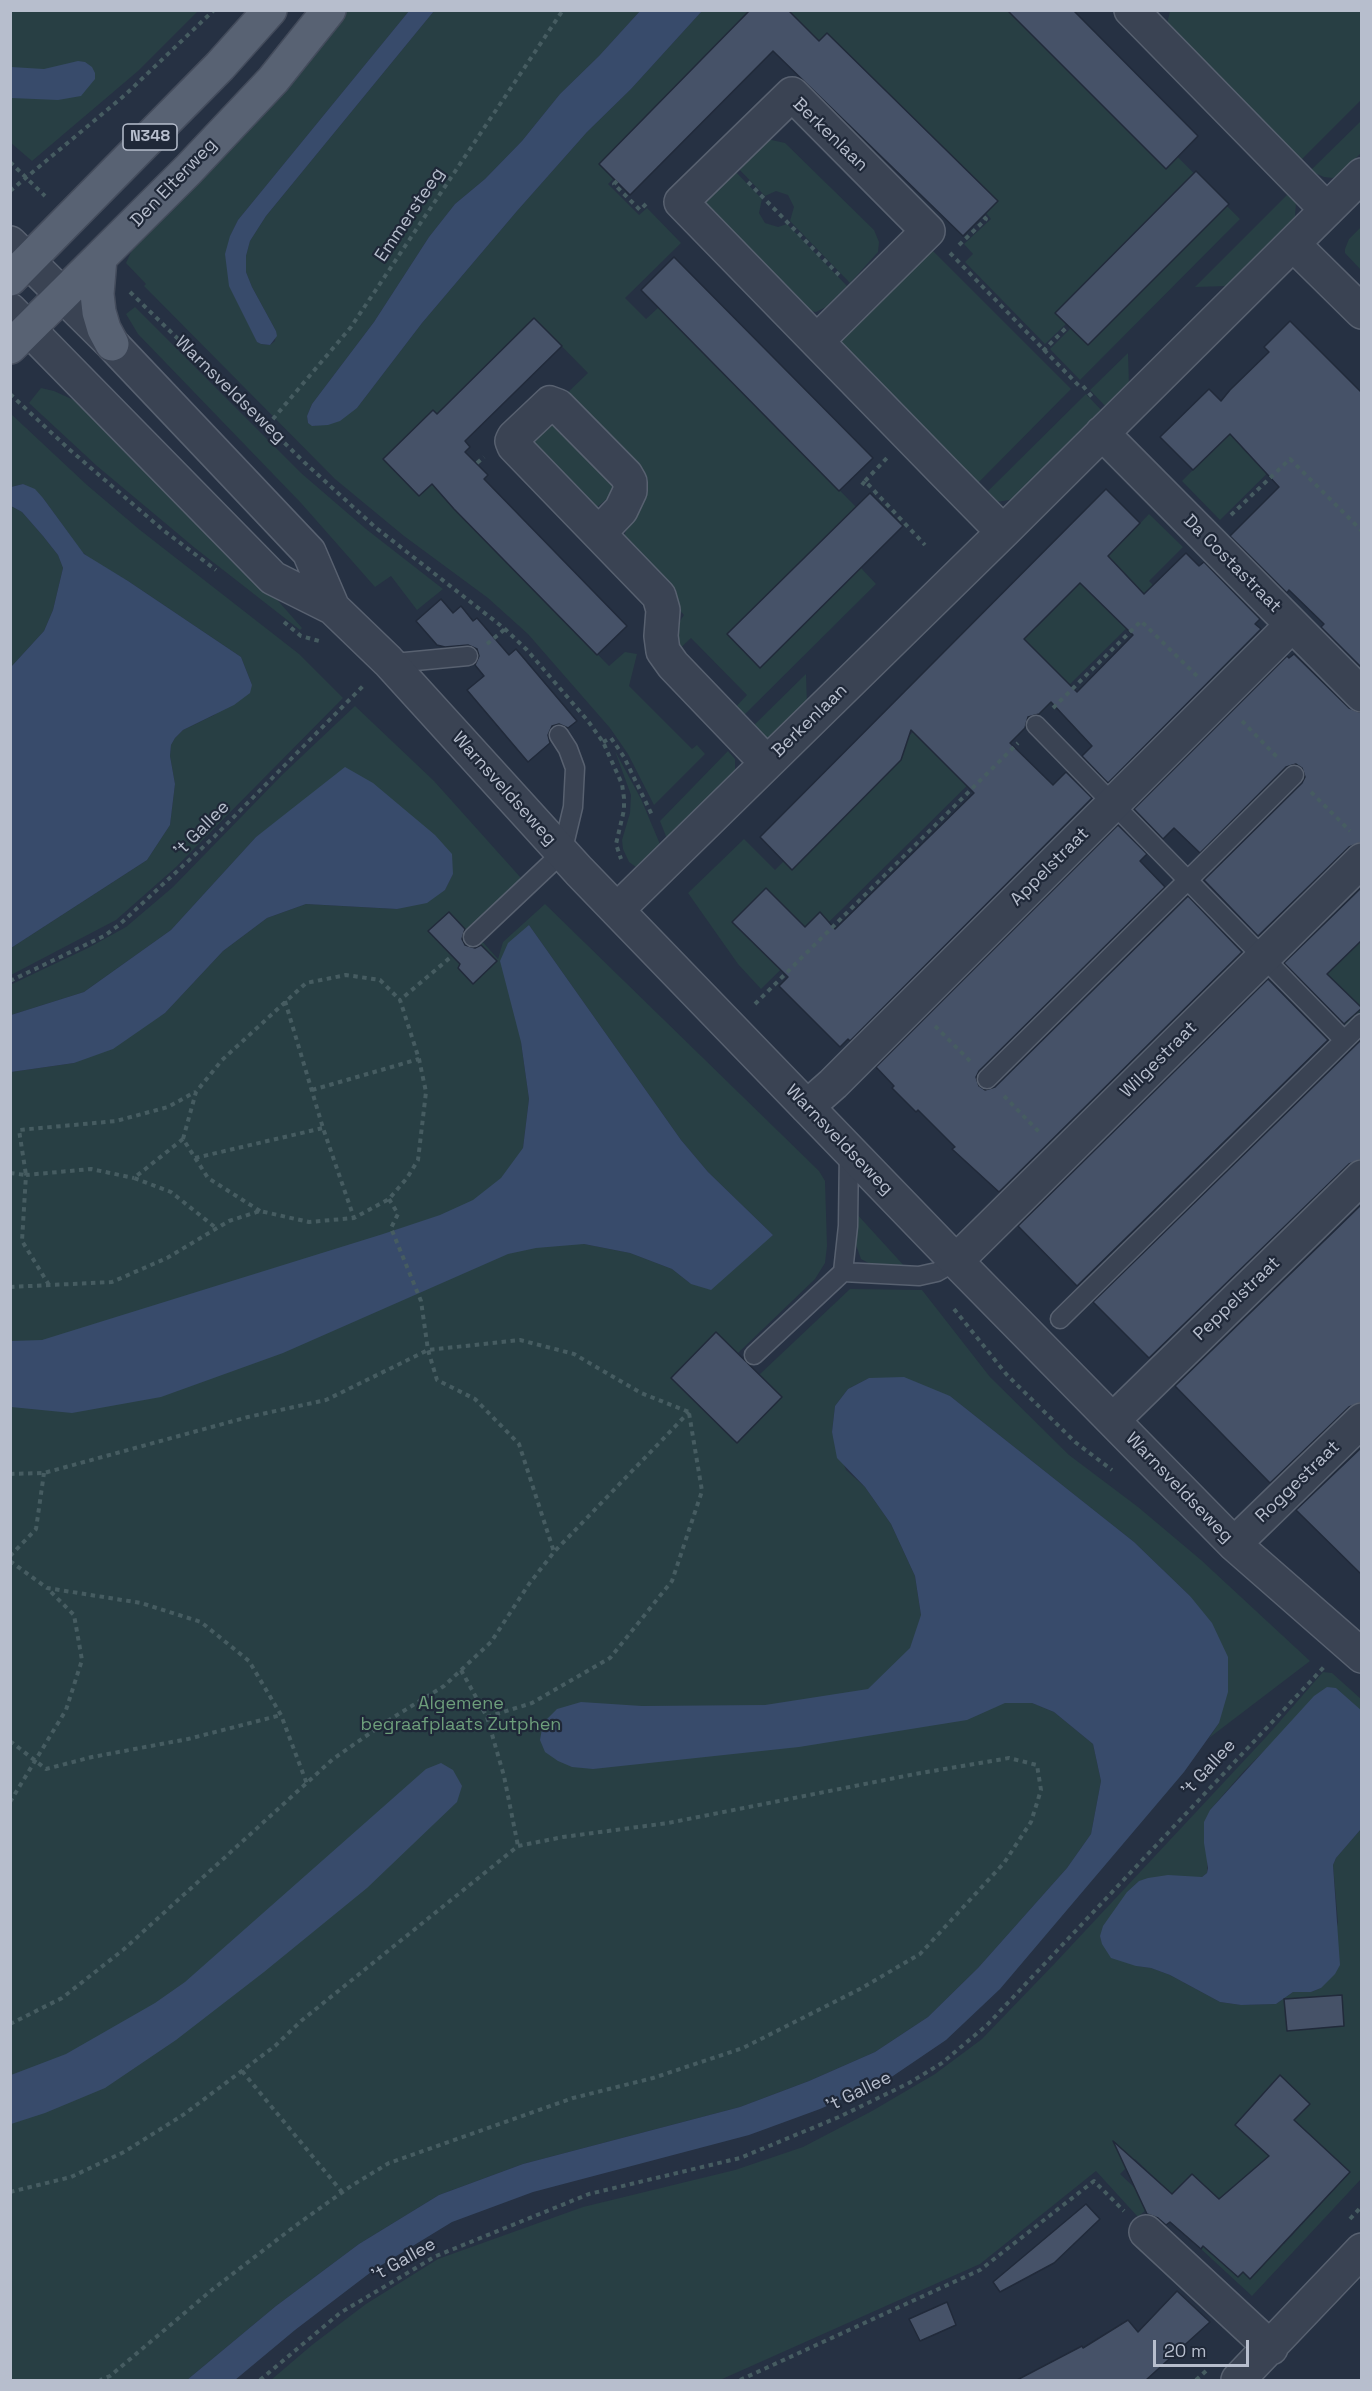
<!DOCTYPE html>
<style>
body{margin:0}
#map{position:relative;width:1372px;height:2391px;overflow:hidden;background:#263143;font-family:"Space Grotesk",sans-serif}
canvas{display:block}
.frame{position:absolute;inset:0;border:12px solid #b7becd;pointer-events:none}
.scale{position:absolute;left:1153px;top:2340px;width:96px;height:27px;box-sizing:border-box;border:3px solid #b7becd;border-top:0;padding-left:8px;font-size:18px;line-height:21px;white-space:nowrap;color:#b7becd;-webkit-text-stroke:4px #1f2838;paint-order:stroke}
</style>
<div id="map">
<canvas width="1372" height="2391"></canvas>
<div class="frame"></div>
<div class="scale">20 m</div>
</div>
<script>
const c = document.querySelector('canvas').getContext('2d');
c.lineJoin = 'round';
function paint(path, color) { c.fillStyle = color; c.fill(path, 'evenodd'); }
const toPath = rows => new Path2D(rows.map(r => 'M' + r).join(''));
function trace(path, color, width, dash) { c.strokeStyle = color; c.lineWidth = width; c.lineCap = dash ? 'butt' : 'round'; c.setLineDash(dash || []); c.stroke(path); }
function drawText(font, color, halo, rows, align = 'center') {
  c.font = font + ' "Space Grotesk",sans-serif'; c.lineWidth = 4.5; c.setLineDash([]); c.textBaseline = 'middle'; c.strokeStyle = halo; c.fillStyle = color; for (const [text, x, y, turn = 0] of rows) {
    c.save(); c.translate(x, y); c.rotate((+turn || 0) * Math.PI / 180); c.textAlign = isNaN(turn) ? turn : align; if (halo) c.strokeText(text, 0, 0); c.fillText(text, 0, 0); c.restore();
  }
}
paint(toPath([
 [10,11,198,11,138,71,32,161,11,143],
 [343,11,409,11,238,220,230,236,257,342,261,344,270,345,275,341,276,331,252,287,246,272,246,256,250,241,266,216,434,11,640,11,599,56,560,94,522,141,485,179,455,204,429,237,374,322,312,404,307,416,308,423,315,426,357,408,422,323,517,211,587,132,631,89,702,11,750,11,599,164,613,179,608,184,639,215,647,208,681,243,625,298,646,319,659,307,856,507,727,634,760,667,861,568,876,584,738,721,730,713,747,695,691,638,673,655,665,643,684,615,631,559,623,540,637,494,564,396,588,373,534,318,437,414,433,410,384,459,419,496,434,482,455,509,609,666,625,652,637,654,629,686,692,749,697,745,705,754,654,805,628,754,610,728,528,634,488,598,404,536,335,479,144,286,146,284,126,263,135,243],
 [788,11,1031,11,1240,219,1080,380,1050,349,1070,329,1066,324,1045,344,965,262,973,254,964,244,991,219,986,213,998,201,827,33,819,41],
 [1170,11,1359,11,1362,13,1361,100,1299,162,1167,24],
 [1361,121,1361,153,1340,174,1333,178,1324,177,1310,171],
 [767,139,785,143,874,230,879,242,878,252,850,283,790,221,794,207,788,195,776,191,765,196,735,165],
 [732,168,762,199,759,213,765,223,778,227,787,224,847,286,826,307,816,312,806,311,705,211,705,199],
 [1290,192,1296,203,1295,216,1292,223,1228,286,1195,287],
 [1361,227,1360,253,1361,270,1345,253,1345,249,1349,239],
 [927,245,1071,389,975,486,840,346,841,335],
 [135,307,301,473,366,529,443,589,417,610,391,576,375,587,301,503,138,334,126,314],
 [1128,353,1129,386,1107,408,1090,390],
 [41,388,54,391,78,402,258,578,302,628,300,630,195,548,97,466,29,403],
 [1086,394,1103,412,1015,499,997,502,984,495],
 [10,413,87,485,140,530,299,654,343,698,176,867,116,920,11,975,11,948,147,860,170,825,175,784,170,756,171,745,175,738,183,730,214,715,252,685,241,657,128,581,92,560,82,552,43,498,23,484,11,487],
 [554,420,615,475,615,492,596,508,530,446,531,440],
 [1221,425,1302,439,1220,520,1182,481,1204,459],
 [11,506,22,512,43,536,58,555,63,568,53,610,44,631,11,667],
 [1149,514,1183,547,1149,581,1153,585,1159,579,1236,656,1210,681,1142,613,761,989,738,964,688,893,744,839,775,870,991,654,1038,626,1080,583,1119,527,1128,536],
 [806,674,807,707,778,735,767,738,758,736,749,730],
 [355,706,434,781,521,878,471,929,498,959,503,942,545,904,819,1171,825,1181,827,1246,825,1263,815,1279,738,1353,759,1375,850,1289,922,1290,990,1377,1069,1455,1138,1507,1201,1560,1310,1661,1209,1738,1219,1723,1190,1596,1134,1542,950,1396,869,1378,848,1389,835,1406,832,1432,846,1470,865,1487,891,1524,915,1576,921,1615,1005,1703,1032,1703,1054,1712,1093,1744,1101,1781,1091,1834,1067,1868,978,1968,928,2017,875,2052,809,2081,740,2107,523,2164,439,2195,359,2244,276,2306,187,2380,11,2380,11,1072,74,1063,165,1013,223,951,267,918,306,904,397,909,445,890,453,874,287,814,256,837,171,930,84,992,11,1015,10,985,88,948,126,927,173,887,282,775],
 [529,925,681,1140,708,1172,773,1235,691,1284,672,1269,630,1253,584,1244,523,1148,529,1099,521,1042],
 [615,751,641,799,662,849,640,870,629,862,623,849,622,840,630,813,631,795],
 [728,751,735,759,735,772,669,844,660,821],
 [1361,940,1361,1011,1346,1025,1311,989],
 [855,1212,907,1269,874,1266,861,1259,856,1245],
 [1323,1672,1332,1673,1361,1699,1361,1711,1336,1688,1275,1740,1244,1771,1210,1810,1207,1873,1202,1877,1139,1881,1127,1892,1136,1966,1151,1968,1170,1975,1220,2002,1241,2005,1276,2004,1293,1992,1311,1992,1321,1988,1338,1922,1333,1865,1336,1858,1361,1829,1361,2179,1252,2296,1201,2249,1203,2246,1238,2277,1243,2272,1250,2279,1267,2261,1206,2187,1192,2174,1172,2194,1135,2159,1120,2174,1136,2189,1147,2209,1138,2217,1096,2171,980,2264,720,2380,271,2380,312,2345,366,2304,438,2259,583,2207,735,2170,803,2147,872,2111,935,2074,982,2039,1057,1961,1267,1736],
 [1285,1999,1344,2026,1287,2030],
 [1280,2076,1309,2103,1290,2124,1261,2096],
 [1350,2172,1284,2244,1243,2207]
]), '#283f44');
paint(toPath([
 [409,11,434,11,266,216,250,241,246,256,246,272,252,287,276,331,277,336,270,345,261,344,257,342,229,286,225,254,230,236,238,220],
 [640,11,702,11,631,89,587,132,517,211,422,323,357,408,340,421,328,425,312,426,308,423,307,416,312,404,374,322,429,237,455,204,485,179,522,141,560,94,599,56],
 [78,61,85,62,92,67,95,73,95,79,81,96,58,100,11,98,11,67,44,69],
 [23,484,35,489,43,498,84,554,128,581,241,657,252,685,250,693,234,705,183,730,175,738,171,745,170,756,175,784,170,825,147,860,11,948,11,667,44,631,53,610,63,568,58,555,43,536,22,512,11,506,11,487],
 [345,767,373,783,435,835,452,854,453,874,445,890,427,903,397,909,306,904,267,918,223,951,165,1013,113,1049,74,1063,11,1072,11,1015,84,992,171,930,256,837],
 [529,925,681,1140,708,1172,773,1235,711,1290,691,1284,672,1269,630,1253,584,1244,536,1248,508,1254,283,1353,161,1397,72,1413,11,1407,11,1341,42,1340,383,1234,440,1215,473,1200,501,1178,523,1148,529,1099,521,1042,500,961,508,943],
 [904,1377,950,1396,1134,1542,1190,1596,1212,1623,1228,1657,1228,1692,1219,1723,1184,1772,1000,1989,946,2040,890,2078,820,2109,749,2135,533,2192,452,2222,375,2269,295,2330,235,2380,187,2380,276,2306,359,2244,439,2195,523,2164,740,2107,809,2081,875,2052,928,2017,978,1968,1067,1868,1091,1834,1101,1781,1093,1744,1054,1712,1032,1703,1005,1703,967,1720,799,1747,593,1769,572,1767,558,1761,545,1752,540,1740,543,1723,557,1709,581,1702,642,1706,765,1705,868,1689,910,1648,921,1615,915,1576,891,1524,865,1487,837,1458,832,1432,835,1406,848,1389,869,1378],
 [1327,1687,1336,1688,1362,1711,1361,1829,1336,1858,1333,1865,1340,1965,1335,1974,1321,1988,1311,1992,1293,1992,1276,2004,1241,2005,1220,2002,1170,1975,1151,1968,1136,1966,1111,1958,1102,1944,1100,1936,1103,1926,1127,1892,1139,1881,1148,1878,1168,1875,1202,1877,1207,1873,1208,1868,1204,1843,1204,1822,1210,1810,1314,1696],
 [441,1763,453,1770,462,1786,457,1802,367,1888,264,1972,176,2040,105,2088,45,2113,11,2124,11,2075,66,2054,155,2003,185,1982,426,1769]
]), '#384b6b');
const building = toPath([
 [750,10,788,10,819,41,827,33,998,201,963,236,773,51,630,195,599,164,750,10],
 [1007,10,1073,10,1198,136,1166,169,1007,10],
 [1196,171,1229,204,1088,345,1055,313,1196,171],
 [674,257,873,458,839,491,641,290,674,257],
 [534,318,562,346,465,441,470,447,465,452,488,475,484,479,627,626,597,655,454,509,432,484,419,496,383,459,433,410,437,414,534,318],
 [1290,321,1362,393,1362,668,1321,627,1324,624,1289,590,1287,593,1230,536,1279,487,1230,434,1193,470,1160,437,1209,389,1221,401,1230,390,1269,352,1264,347,1290,321],
 [1106,489,1140,523,1108,556,1144,594,1186,553,1199,566,1204,562,1260,619,1255,624,1261,629,1108,783,1082,756,1092,746,1051,702,1039,714,1028,717,1025,728,1010,743,1053,785,1066,772,1092,798,850,1041,848,1039,840,1047,779,986,788,977,732,922,766,888,805,927,820,912,835,929,974,793,911,730,901,760,792,870,760,837,1106,489],
 [1080,583,1133,635,1077,692,1024,639,1080,583],
 [870,493,903,526,760,668,727,634,870,493],
 [441,599,453,613,461,606,473,621,477,618,509,655,516,649,577,721,568,728,559,724,552,726,548,735,550,743,528,762,467,690,484,676,475,665,479,656,477,649,468,645,445,647,437,645,416,621,441,599],
 [1294,654,1349,708,1362,713,1362,842,1349,847,1258,936,1204,880,1302,783,1305,777,1302,768,1296,764,1286,767,1200,853,1174,828,1163,839,1134,809,1287,656,1289,658,1294,654],
 [1118,825,1147,854,1140,861,1165,887,979,1071,976,1077,979,1086,985,1090,995,1087,1188,896,1242,952,999,1192,952,1149,955,1147,918,1110,916,1112,892,1088,894,1086,876,1067,1118,825],
 [1362,887,1362,940,1327,974,1362,1008,1344,1024,1284,963,1362,887],
 [449,912,465,929,462,939,465,945,475,948,481,945,497,961,473,984,458,968,460,964,428,931,449,912],
 [1268,979,1328,1040,1077,1286,1018,1226,1268,979],
 [1362,1039,1362,1159,1349,1164,1149,1358,1093,1302,1362,1039],
 [1362,1204,1362,1402,1349,1407,1270,1483,1175,1386,1362,1204],
 [716,1332,782,1397,737,1443,671,1378,716,1332],
 [1362,1447,1362,1575,1296,1510,1362,1447],
 [1342,1995,1344,2026,1287,2031,1284,1999,1342,1995],
 [1280,2075,1310,2104,1294,2120,1350,2172,1250,2279,1243,2272,1238,2277,1203,2246,1201,2249,1170,2222,1166,2225,1158,2218,1147,2214,1113,2141,1172,2194,1192,2174,1219,2199,1269,2156,1235,2125,1280,2075],
 [1086,2204,1100,2219,1054,2263,1000,2292,993,2282,1086,2204],
 [1177,2291,1210,2322,1146,2380,1017,2380,1082,2346,1083,2348,1128,2320,1138,2332,1177,2291],
 [947,2302,956,2325,920,2341,909,2319,947,2302]
]);
paint(building, '#465268');
trace(building, '#212a3a', 1.5);
const lane = toPath([
 [389,662,405,662,468,656],
 [1036,725,1344,1040],
 [473,937,562,853,573,807,575,768,568,749,559,735],
 [987,1079,1294,775],
 [843,1272,919,1276,937,1272,956,1261],
 [1060,1319,1362,1023],
 [754,1355,843,1272,848,1226,849,1150]
]);
const street = toPath([
 [1131,10,1327,210],
 [10,243,112,344,309,552,333,608],
 [1293,244,1362,312],
 [10,310,273,578,333,608,388,661,579,871,956,1261,1234,1544,1362,1656],
 [817,341,928,231,792,94,681,202,946,474,1003,532],
 [1102,433,1362,695],
 [599,533,621,510,630,491,630,482,626,475,558,406,550,403,514,437,512,441,514,446,659,596,663,610,661,636,663,651,673,665,767,763],
 [617,910,1003,532,1362,175],
 [807,1107,833,1084,1292,625],
 [956,1261,1362,860],
 [1113,1420,1362,1177],
 [1234,1544,1362,1420],
 [1146,2232,1271,2348],
 [1238,2380,1362,2250]
]);
const primary = toPath([
 [100,258,97,294,99,312,104,329,112,344],
 [10,279,220,66,270,10],
 [10,347,188,170,273,80,329,10]
]);
trace(lane, '#586170', 21);
trace(street, '#586170', 36);
trace(primary, '#444c5c', 36);
trace(toPath([
 [10,162,45,196],
 [617,181,614,184,640,210,649,201],
 [748,182,839,275],
 [10,191,125,95,214,10],
 [959,245,986,219,983,216],
 [950,253,1081,388],
 [130,292,304,462,375,527,505,629,527,650,588,721,603,742,622,784,624,798,624,810,616,844,621,859],
 [1043,351,1068,326],
 [1083,386,1093,398],
 [10,394,70,450,163,530,216,570],
 [267,426,351,327,563,10],
 [477,463,484,457],
 [865,481,887,458],
 [862,485,865,481,925,545],
 [1231,515,1290,459,1362,531],
 [284,622,301,636,319,641],
 [487,644,505,629],
 [1053,708,1141,621,1197,676],
 [1242,721,1277,757],
 [603,742,611,738,624,757,653,817],
 [1311,792,1350,831],
 [10,981,104,936,119,925,214,837,365,684],
 [285,1001,323,1128,354,1218],
 [755,1004,1018,743],
 [935,1026,970,1061],
 [312,1090,419,1059],
 [1004,1096,1041,1134],
 [183,1139,134,1178,171,1192,216,1228],
 [195,1158,323,1128],
 [10,1173,26,1175,19,1130,116,1121,168,1107,195,1092],
 [389,1199,398,1214,391,1228,421,1301,428,1350,437,1380,475,1399,519,1444,554,1552],
 [260,1211,208,1178,183,1139,196,1092,222,1060,306,983,346,975,380,980,400,1000],
 [49,1285,22,1241,26,1175,91,1169,134,1178],
 [10,1287,112,1282,167,1258,229,1221,260,1211,309,1222,354,1218,389,1199,407,1178,418,1160,426,1092,419,1059,400,1000,452,956],
 [954,1309,1007,1375,1075,1442,1112,1470],
 [10,1474,44,1473,248,1417,326,1400,428,1350,520,1340,574,1354,641,1393,689,1412],
 [10,1556,36,1529,44,1473],
 [10,1561,47,1588,141,1603,201,1622,249,1661,281,1715,307,1784],
 [461,1670,487,1717,504,1776,518,1846],
 [487,1717,532,1703,610,1658,672,1581,702,1491,689,1413],
 [10,1741,46,1769,92,1757,188,1739,281,1715],
 [10,1802,66,1710,82,1660,74,1615,48,1589],
 [10,2024,62,1998,123,1950,333,1759,389,1720,444,1686,491,1642,529,1584,554,1552,689,1412],
 [242,2071,342,2192],
 [10,2192,71,2177,124,2152,183,2115,275,2046,301,2021,518,1846,563,1837,668,1823,915,1774,1009,1758,1037,1765,1041,1790,1031,1822,1004,1863,920,1954,860,1989,743,2048,653,2078,573,2098,389,2163,351,2186,295,2226,213,2289,110,2376,100,2380],
 [1350,2219,1362,2206],
 [260,2380,340,2313,436,2256,589,2194,740,2158,839,2117,909,2083,942,2063,987,2025,1324,1667],
 [740,2380,980,2270,1094,2181,1124,2211],
 [1196,2380,1207,2370]
]), '#465c61', 4, [4.5, 4.5]);
trace(lane, '#3a4353', 18);
trace(street, '#3a4353', 33);
trace(primary, '#586273', 33);
for (const [x, y, w] of [
 [150,137,54]
]) { const box = new Path2D(); box.roundRect(x - w / 2, y - 13, w, 26, 4.5); c.fillStyle = '#1f2838'; c.fill(box); trace(box, '#b7becd', 1.5); }
drawText('bold 16px', '#b7becd', null, [
 ["N348",150,137]
]);
drawText('18px', '#b7becd', '#1f2838', [
 ["Berkenlaan",830,135,44],
 ["Den Elterweg",174,183,-46],
 ["Emmersteeg",410,215,-56],
 ["Warnsveldseweg",230,390,44],
 ["Da Costastraat",1232,564,45],
 ["Berkenlaan",810,721,-44],
 ["Warnsveldseweg",504,789,48],
 ["'t Gallee",202,829,-45],
 ["Appelstraat",1050,867,-45],
 ["Wilgestraat",1159,1060,-45],
 ["Warnsveldseweg",839,1140,46],
 ["Peppelstraat",1237,1299,-44],
 ["Roggestraat",1298,1482,-44],
 ["Warnsveldseweg",1179,1488,46],
 ["'t Gallee",1209,1768,-47],
 ["'t Gallee",859,2092,-26],
 ["'t Gallee",404,2260,-29]
]);
drawText('18px', '#6d9e7b', '#1f2838', [
 ["Algemene",461,1704],
 ["begraafplaats Zutphen",461,1725]
]);
</script>
